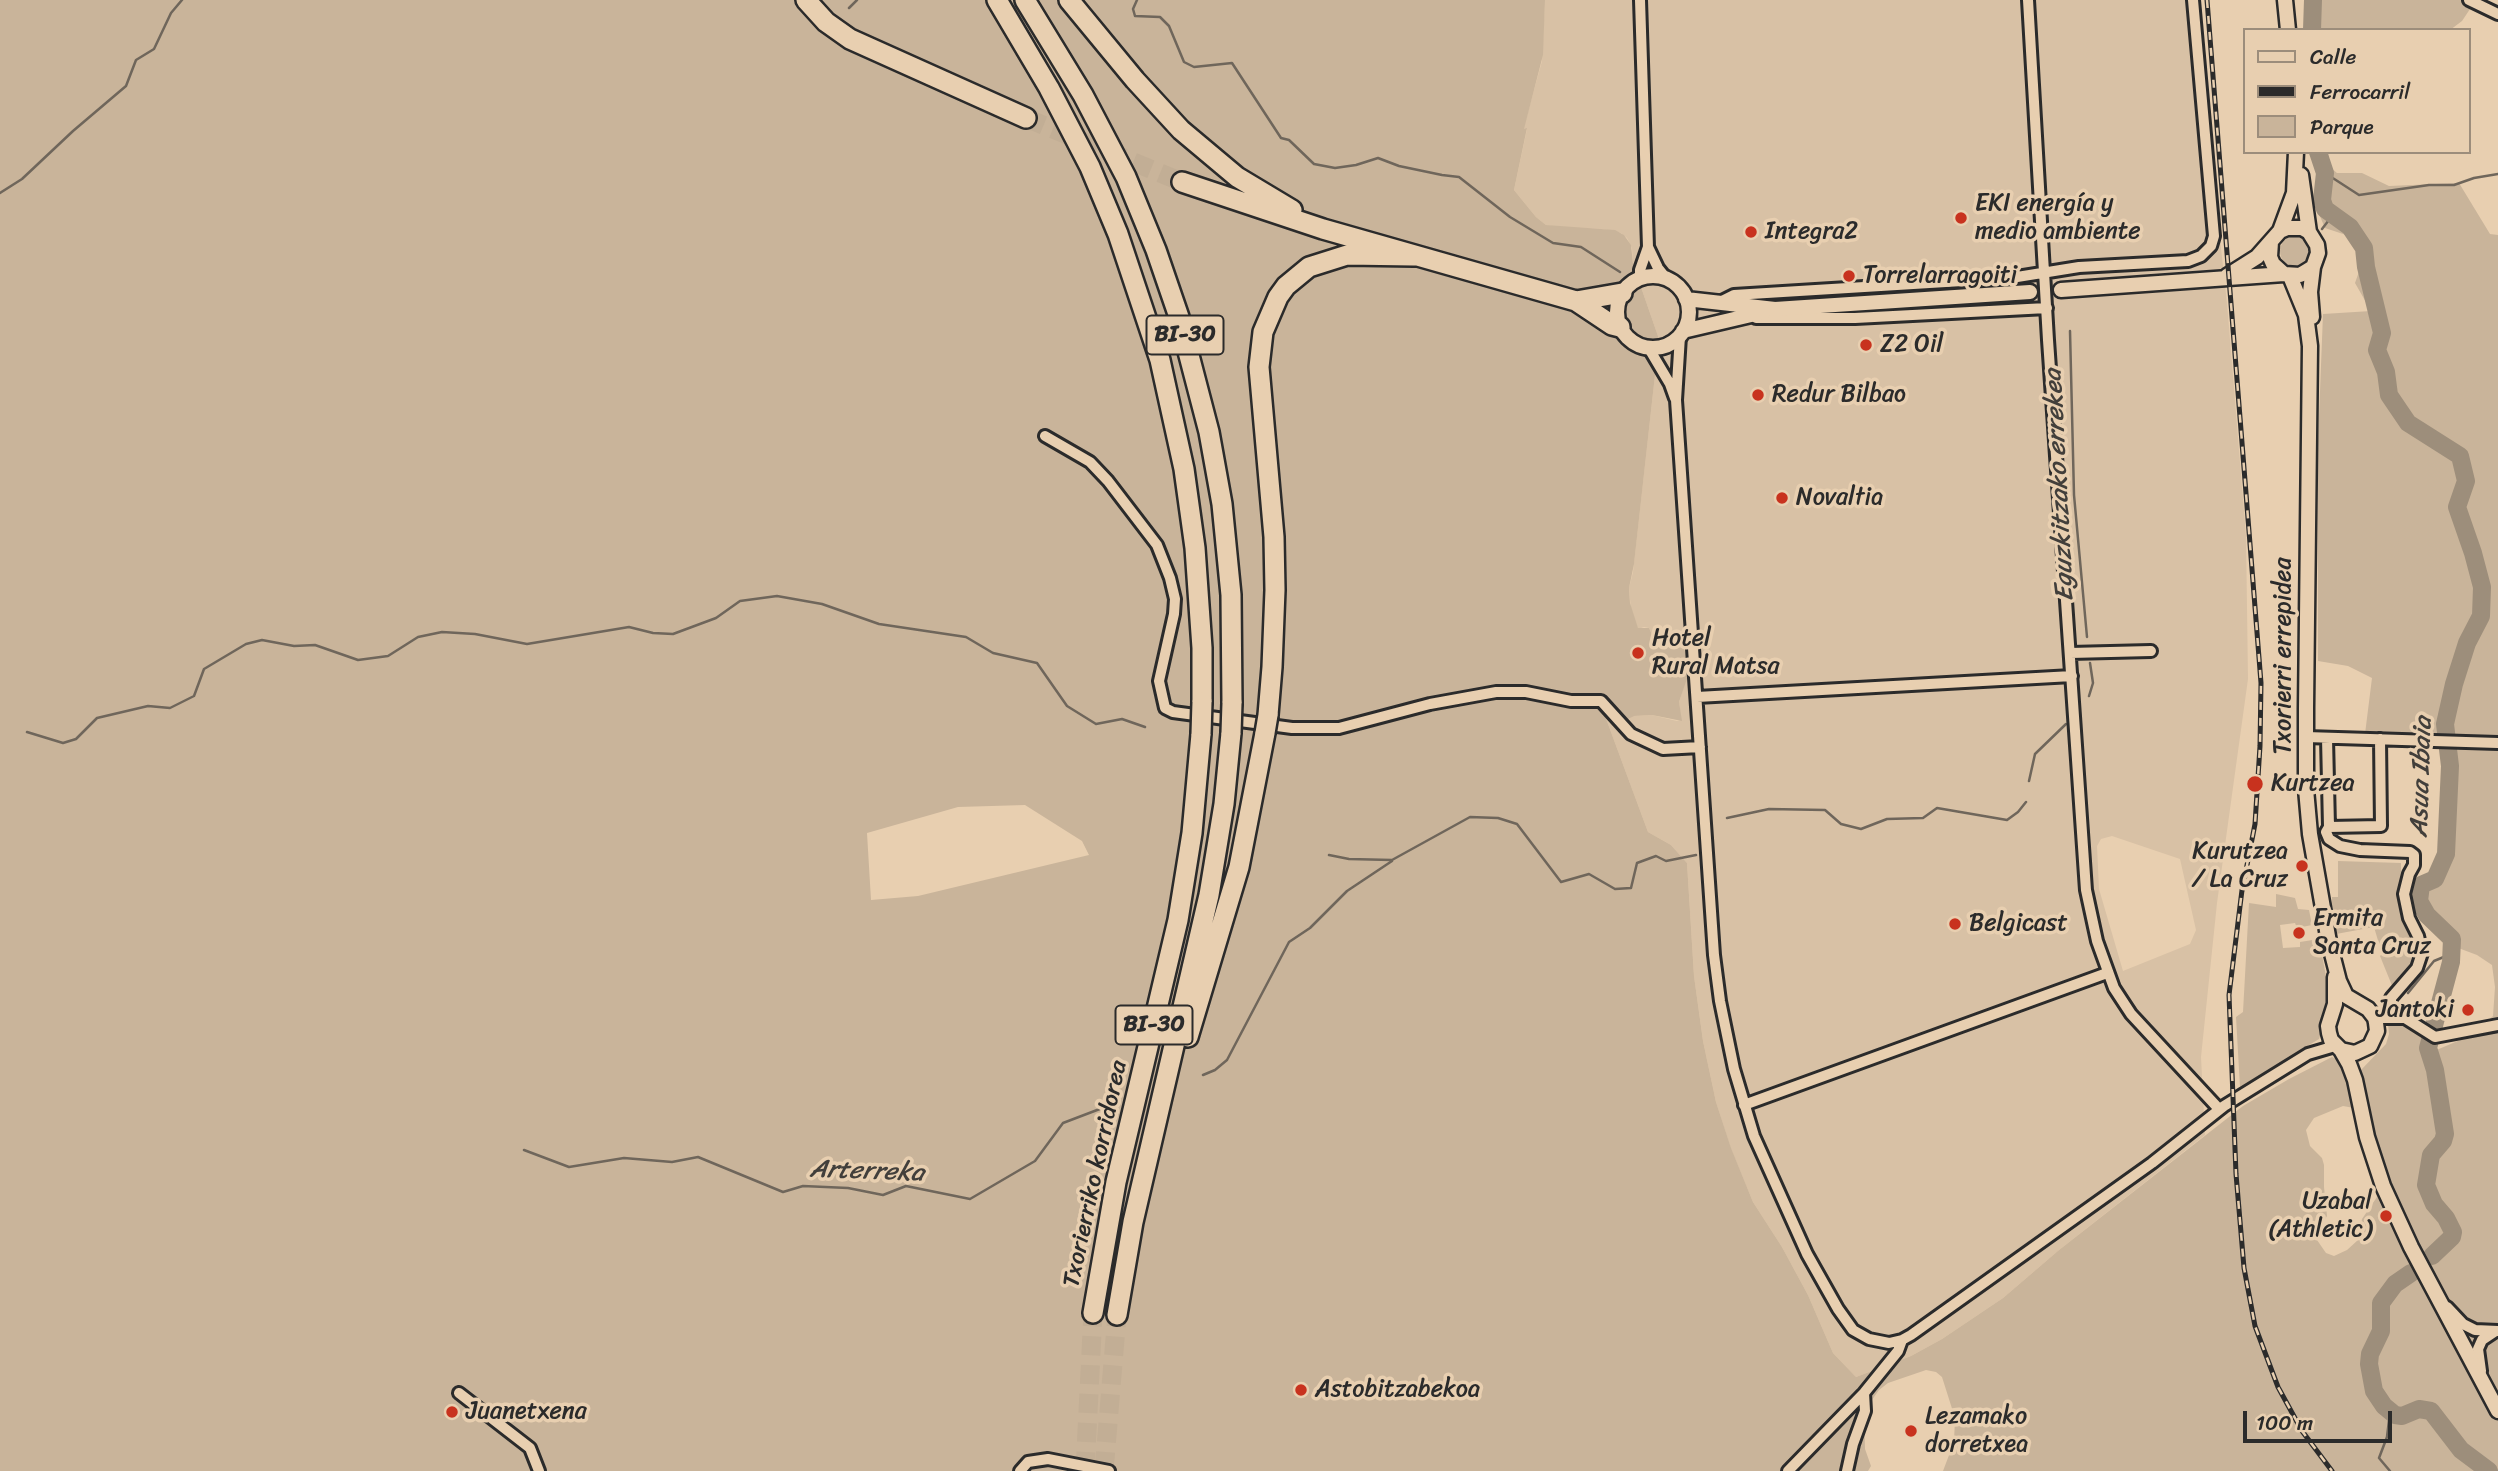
<!DOCTYPE html>
<meta charset="utf-8">
<style>
body{margin:0}
#map{position:relative;width:2498px;height:1471px;overflow:hidden;background:#e8cfb0;font-family:Sriracha,sans-serif}
canvas{display:block}
.legend{position:absolute;left:2243px;top:28px;width:228px;height:126px;box-sizing:border-box;background:#e8cfb0;border:2px solid #9c8d7b;margin:0;padding:9px 12px;list-style:none;font-size:21px;color:#2b2b2b}
.legend li{display:flex;align-items:center;gap:14px;height:35px}
.legend b{width:35px;border:2px solid #9c8d7b}
.scale{position:absolute;left:2243px;top:1411px;width:149px;height:32px;box-sizing:border-box;border:4px solid #2b2b2b;border-top:0;padding-left:9px;font-size:21px;line-height:24px;white-space:nowrap;color:#2b2b2b;-webkit-text-stroke:5px #e8cfb0;paint-order:stroke}
</style>
<div id="map">
<canvas width="2498" height="1471"></canvas>
<ul class="legend">
<li><b style="height:9px;background:#e8cfb0"></b>Calle</li>
<li><b style="height:9px;background:#2b2b2b"></b>Ferrocarril</li>
<li><b style="height:19px;background:#c9b49a"></b>Parque</li>
</ul>
<div class="scale">100 m</div>
</div>
<script>
const c = document.querySelector('canvas').getContext('2d');
c.lineJoin = 'round';
function paint(path, color) { c.fillStyle = color; c.fill(path, 'evenodd'); }
const toPath = rows => new Path2D(rows.map(r => 'M' + r).join(''));
function trace(path, color, width, dash) { c.strokeStyle = color; c.lineWidth = width; c.lineCap = dash ? 'butt' : 'round'; c.setLineDash(dash || []); c.stroke(path); }
function drawText(font, color, halo, rows, align = 'center') {
  c.font = font + ' Sriracha,sans-serif'; c.lineWidth = 7; c.setLineDash([]); c.textBaseline = 'middle'; c.strokeStyle = halo; c.fillStyle = color; for (const [text, x, y, turn = 0] of rows) {
    c.save(); c.translate(x, y); c.rotate((+turn || 0) * Math.PI / 180); c.textAlign = isNaN(turn) ? turn : align; if (halo) c.strokeText(text, 0, 0); c.fillText(text, 0, 0); c.restore();
  }
}
paint(toPath([
 [1545,0,2194,0,2227,303,2246,536,2248,679,2217,903,2201,1057,2205,1135,2059,1250,2003,1298,1942,1339,1911,1356,1856,1377,1833,1353,1808,1295,1782,1247,1753,1202,1731,1149,1716,1102,1703,1041,1694,976,1687,863,1671,845,1648,832,1601,705,1634,716,1652,715,1677,721,1681,720,1679,702,1689,671,1684,649,1674,645,1657,645,1649,628,1644,627,1638,629,1631,610,1629,588,1633,572,1659,339,1633,264,1632,248,1627,238,1621,233,1603,229,1562,228,1546,225,1536,217,1514,190,1527,129,1523,130,1542,61],
 [2112,836,2180,859,2196,930,2190,944,2123,971,2099,889,2097,846,2101,839]
]), '#d8c1a5');
paint(toPath([
 [0,0,1545,0,1543,55,1524,129,1527,128,1514,190,1536,217,1546,225,1615,230,1624,235,1631,245,1633,264,1659,339,1634,564,1629,588,1630,603,1638,628,1649,628,1657,645,1674,645,1684,649,1690,664,1688,676,1679,702,1682,721,1652,715,1634,716,1622,722,1601,705,1648,832,1671,845,1687,863,1694,976,1703,1041,1716,1102,1731,1148,1753,1202,1782,1247,1808,1295,1833,1353,1856,1377,1911,1356,1942,1339,2003,1298,2059,1250,2243,1106,2289,1079,2332,1057,2360,1071,2386,1044,2389,1034,2388,1024,2398,1024,2412,1028,2426,1043,2427,1054,2472,1035,2493,1016,2495,987,2492,965,2477,955,2453,946,2439,935,2432,927,2423,907,2421,891,2426,875,2442,856,2449,835,2447,762,2444,740,2365,734,2372,678,2348,666,2318,661,2318,443,2323,314,2371,311,2355,283,2362,263,2361,249,2352,237,2325,228,2319,214,2321,192,2314,152,2328,152,2330,167,2337,173,2362,173,2389,186,2459,183,2490,234,2498,235,2498,1471,1943,1471,1954,1442,1955,1418,1942,1377,1936,1372,1926,1370,1888,1383,1879,1390,1864,1411,1865,1449,1871,1466,1868,1471,0,1471],
 [1025,805,1082,841,1089,855,918,896,871,900,867,833,958,807],
 [2343,1106,2354,1108,2363,1149,2377,1197,2362,1219,2358,1240,2347,1250,2334,1256,2326,1253,2317,1240,2317,1233,2327,1216,2324,1187,2324,1165,2322,1158,2310,1146,2306,1130,2314,1118],
 [2308,0,2476,0,2462,21,2450,30,2307,30],
 '2280 251a15 15 0 1 1 30 0a15 15 0 1 1-30 0Z',
 [2338,861,2401,863,2401,899,2417,945,2413,965,2393,988,2380,956,2382,954,2374,927,2336,934,2332,904,2332,897,2338,897],
 [2276,894,2295,898,2298,909,2309,910,2312,925,2297,928,2295,923,2280,925,2283,948,2300,947,2300,942,2319,939,2331,1003,2319,1039,2240,1087,2236,1017,2243,1012,2249,903,2276,907]
]), '#c9b49a');
trace(toPath([
 [1137,0,1133,9,1135,16,1160,17,1169,26,1184,62,1194,67,1232,63,1281,138,1289,140,1314,164,1335,168,1356,165,1378,158,1399,166,1442,175,1459,177,1510,217,1553,243,1581,247,1620,272],
 [849,8,857,0],
 [2325,173,2359,195,2429,185,2454,185,2474,178,2498,174],
 [0,193,22,179,73,131,126,86,136,60,154,49,171,13,182,0],
 [2322,229,2332,216],
 [2070,331,2074,495,2087,637],
 [2089,696,2093,683,2090,663],
 [27,732,63,743,76,739,97,718,148,706,170,708,194,696,204,669,246,644,262,640,294,646,315,645,358,660,388,656,418,637,442,632,475,634,527,644,629,627,653,633,673,634,716,618,740,601,777,596,822,604,879,624,966,637,993,653,1037,663,1067,706,1096,724,1122,719,1145,727],
 [2029,781,2035,754,2066,724],
 [1727,818,1769,809,1825,810,1841,824,1861,829,1887,819,1923,818,1937,808,2007,820,2018,812,2026,802],
 [1329,855,1349,859,1392,860,1470,817,1498,818,1517,824,1561,882,1589,874,1615,889,1631,888,1637,863,1656,856,1666,861,1696,855],
 [2408,993,2434,961,2451,954],
 [1203,1075,1215,1070,1227,1060,1289,942,1310,928,1347,891,1392,861],
 [524,1150,569,1167,624,1158,672,1162,698,1157,783,1192,803,1186,848,1188,883,1195,906,1186,970,1199,1035,1161,1063,1123,1105,1107],
 [2390,1471,2379,1458,2387,1437,2390,1412]
]), '#6f665b', 2.5);
trace(toPath([
 [2312,30,2313,0],
 [2318,152,2325,173,2322,200,2325,209,2350,227,2364,248,2366,267,2382,333,2377,350,2386,372,2389,395,2408,423,2460,456,2466,481,2457,507,2473,553,2482,587,2481,616,2467,643,2454,684,2445,724,2450,766,2446,854,2435,879,2421,885,2419,901,2427,915,2452,939,2451,962,2428,1048,2435,1070,2445,1134,2443,1141,2431,1155,2426,1185,2434,1204,2446,1218,2453,1232,2452,1237,2432,1256],
 [2411,1273,2395,1284,2381,1303,2381,1331,2370,1354,2369,1364,2374,1391,2384,1406,2395,1415,2402,1416,2419,1409,2431,1411,2461,1450,2489,1471]
]), '#9d8e7b', 18);
trace(toPath([
 [1026,118,1182,182],
 [1085,1471,1093,1313],
 [1104,1471,1117,1315]
]), '#c2ae95', 19, [19, 10]);
const minor = toPath([
 [2028,0,2048,340,2086,890,2097,941,2114,988,2131,1014,2219,1109],
 [2469,0,2498,14],
 [1648,247,1658,268,1666,278],
 [1640,278,1640,270,1648,247,1640,0],
 [1720,302,1734,295,2011,278,2079,267,2188,261,2201,256,2211,246,2214,236,2193,0],
 [1756,318,1855,318,2047,308],
 [1680,336,1676,400,1714,955,1720,1001,1734,1069,1754,1136,1807,1254,1838,1309,1853,1330,1869,1339,1889,1343,1902,1340,1911,1335,2152,1163,2224,1106,2308,1054,2335,1046],
 [1648,347,1670,384,1675,398],
 [1045,436,1090,462,1108,481,1157,545,1170,578,1175,599,1174,614,1159,681,1165,708,1173,712,1292,728,1339,728,1430,704,1496,692,1526,692,1571,701,1601,701,1631,734,1663,749,1700,747],
 [2070,653,2151,651],
 [1697,697,2072,676],
 [2306,737,2498,743],
 [2327,738,2329,827,2326,832,2329,839,2340,846,2360,850,2410,852,2414,855,2414,865,2409,874,2404,894,2409,918,2418,936,2422,953,2417,968,2391,998,2391,1017],
 [2329,827,2381,826,2380,739],
 [2375,1018,2405,1018,2435,1037,2498,1025],
 [1744,1105,2107,973],
 [2447,1307,2463,1324,2475,1330,2498,1331],
 [2481,1371,2478,1349,2482,1340,2494,1332],
 [459,1393,530,1448,539,1471],
 [1020,1471,1028,1462,1048,1459,1109,1471],
 [1788,1471,1864,1393,1898,1351,1902,1340],
 [1847,1471,1853,1444,1865,1411,1864,1393]
]);
const tertiary = toPath([
 [2285,0,2288,30],
 [2301,175,2309,232],
 [2280,231,2287,228,2302,228,2309,232,2317,245,2318,253,2313,267,2310,292,2312,317],
 [2271,242,2270,257,2273,264,2284,274,2300,275,2313,267],
 [2227,276,2257,257,2280,231,2294,193,2296,152],
 [2290,276,2306,315,2310,346,2306,708,2306,789,2310,834,2329,942,2339,981,2346,996,2368,1009,2375,1018,2376,1023,2377,1031,2370,1046,2355,1053,2341,1050],
 '1617 312a36 36 0 1 1 72 0a36 36 0 1 1-72 0Z',
 [2061,290,2284,274],
 [1686,299,1775,309,2030,292],
 [1683,331,1764,312],
 [2335,977,2335,1004,2328,1026,2329,1033,2331,1040,2341,1050,2349,1064,2355,1080,2367,1137,2383,1186,2411,1247,2498,1411]
]);
const motorway = toPath([
 [806,0,826,22,850,39,1026,118],
 [997,0,1049,88,1090,167,1118,234,1160,360,1184,469,1195,548,1202,648,1202,702],
 [1025,0,1083,95,1126,177,1156,250,1179,317,1209,432,1222,504,1231,595,1232,703],
 [1069,0,1135,80,1181,130,1237,177,1292,210],
 [1182,182,1323,229,1576,301,1612,325,1620,327],
 [1576,301,1622,293],
 [1268,715,1272,667,1275,590,1274,537,1259,367,1263,332,1278,297,1286,286,1309,267,1347,255,1414,256],
 [1188,1037,1239,867,1265,733],
 [1093,1313,1116,1182,1178,920,1192,833,1201,734],
 [1117,1315,1133,1222,1209,895,1224,804,1231,733]
]);
trace(minor, '#2b2b2b', 16);
trace(tertiary, '#2b2b2b', 19);
trace(motorway, '#2b2b2b', 24);
trace(minor, '#e8cfb0', 10);
trace(tertiary, '#e8cfb0', 14);
trace(motorway, '#e8cfb0', 19);
const rail = toPath([
 [2207,0,2261,683,2260,746,2255,824,2242,891],
 [2243,882,2229,995,2236,1174,2244,1268,2255,1326,2278,1387,2302,1431,2332,1471]
]);
trace(rail, '#2b2b2b', 5);
trace(rail, '#e8cfb0', 2.5, [8]);
const motorwayBridge = toPath([
 [1231,733,1232,703],
 [1265,733,1268,715],
 [1201,734,1202,702]
]);
trace(motorwayBridge, '#2b2b2b', 24, []);
trace(motorwayBridge, '#e8cfb0', 19);
for (const [x, y, r, color] of [
 [1961,218,7,"#c8321e"],
 [1751,232,7,"#c8321e"],
 [1849,276,7,"#c8321e"],
 [1866,345,7,"#c8321e"],
 [1758,395,7,"#c8321e"],
 [1782,498,7,"#c8321e"],
 [1638,653,7,"#c8321e"],
 [2255,784,9,"#c8321e"],
 [2302,866,7,"#c8321e"],
 [1955,924,7,"#c8321e"],
 [2299,933,7,"#c8321e"],
 [2468,1010,7,"#c8321e"],
 [2386,1216,7,"#c8321e"],
 [1301,1390,7,"#c8321e"],
 [452,1412,7,"#c8321e"],
 [1911,1431,7,"#c8321e"]
]) { const dot = new Path2D(); dot.arc(x, y, r, 0, 2 * Math.PI); c.fillStyle = color; c.fill(dot); trace(dot, '#e8cfb0', 2.5); }
for (const [x, y, w] of [
 [1185,335,77],
 [1154,1025,77]
]) { const box = new Path2D(); box.roundRect(x - w / 2, y - 19.5, w, 39, 5); c.fillStyle = '#e8cfb0'; c.fill(box); trace(box, '#2b2b2b', 2); }
drawText('bold 23px', '#2b2b2b', null, [
 ["BI-30",1185,335],
 ["BI-30",1154,1025]
]);
drawText('24px', '#2b2b2b', '#e8cfb0', [
 ["EKI energía y",1975,204],
 ["medio ambiente",1975,232],
 ["Integra2",1765,232],
 ["Torrelarragoiti",1863,276],
 ["Z2 Oil",1880,345],
 ["Redur Bilbao",1772,395],
 ["Novaltia",1796,498],
 ["Hotel",1652,639],
 ["Rural Matsa",1652,667],
 ["Kurtzea",2271,784],
 ["Kurutzea",2288,852,"right"],
 ["/ La Cruz",2288,880,"right"],
 ["Ermita",2313,919],
 ["Santa Cruz",2313,947],
 ["Belgicast",1969,924],
 ["Jantoki",2454,1010,"right"],
 ["Uzabal",2372,1202,"right"],
 ["(Athletic)",2372,1230,"right"],
 ["Astobitzabekoa",1315,1390],
 ["Juanetxena",466,1412],
 ["Lezamako",1925,1417],
 ["dorretxea",1925,1445]
], 'left');
drawText('24px', '#2b2b2b', '#e8cfb0', [
 ["Txorierri errepidea",2284,656,-90],
 ["Txorierriko korridorea",1096,1174,-78]
]);
drawText('italic 26px', '#423f3b', '#e8cfb0', [
 ["Eguzkitzako errekea",2060,485,-93],
 ["Asua Ibaia",2422,777,-88],
 ["Arterreka",867,1172,2]
]);
</script>
